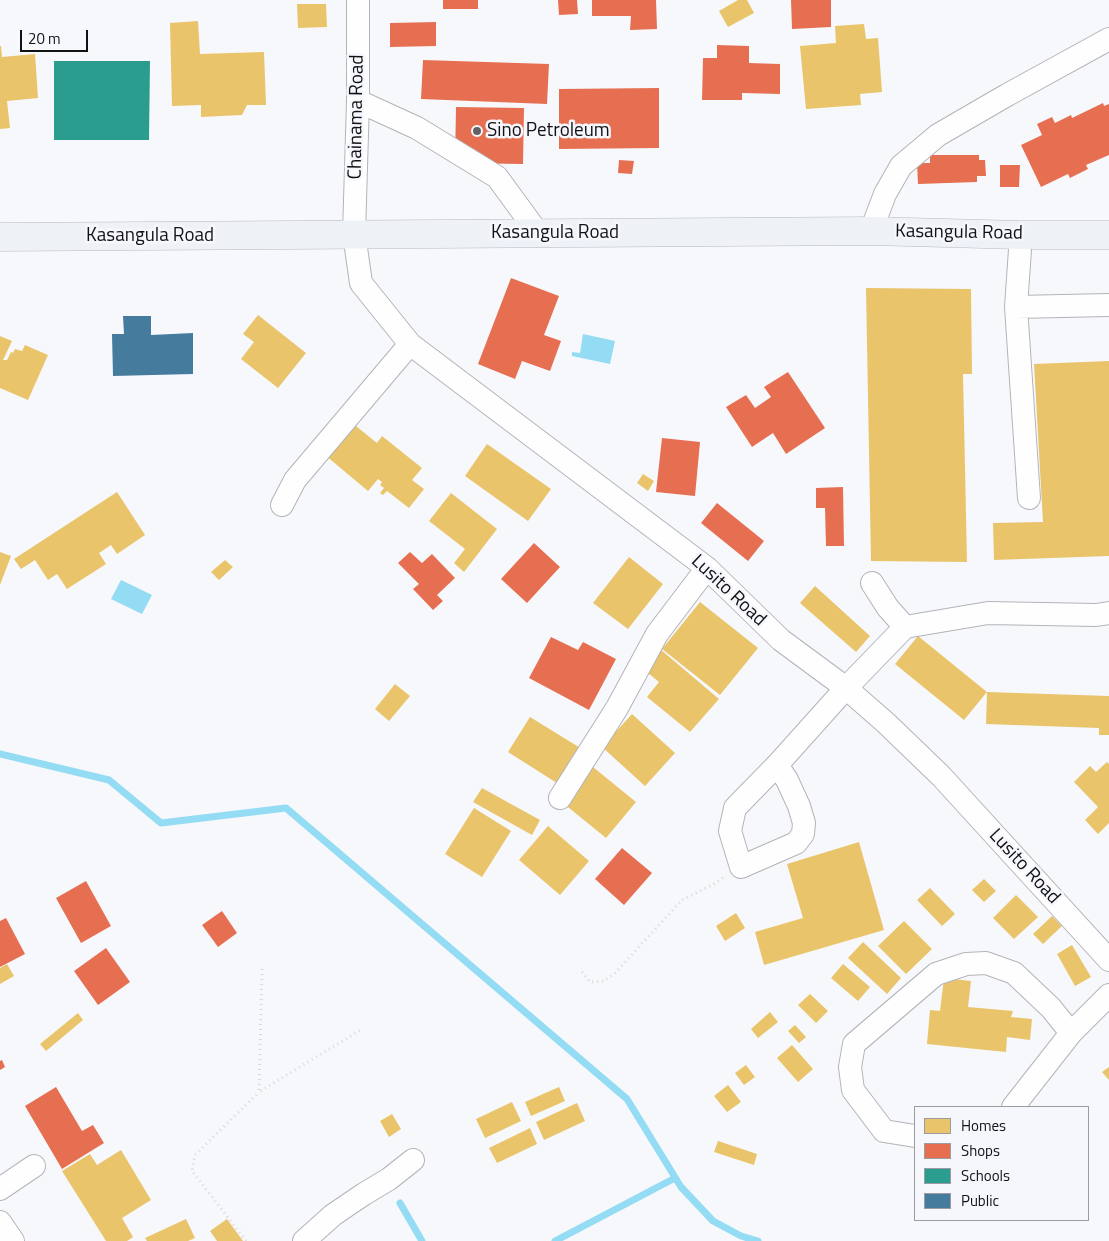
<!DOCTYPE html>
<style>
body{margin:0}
#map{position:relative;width:1109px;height:1241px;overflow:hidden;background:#f7f8fc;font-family:"Titillium Web",sans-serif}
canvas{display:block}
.legend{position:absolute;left:914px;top:1106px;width:175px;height:115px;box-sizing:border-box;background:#f6f7fd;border:1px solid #9b9ba0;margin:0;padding:6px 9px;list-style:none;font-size:15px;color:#121214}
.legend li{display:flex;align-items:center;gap:10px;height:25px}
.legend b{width:25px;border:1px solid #9b9ba0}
.scale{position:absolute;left:20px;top:30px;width:68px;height:22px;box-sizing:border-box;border:2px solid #121214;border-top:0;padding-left:6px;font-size:15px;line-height:18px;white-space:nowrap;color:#121214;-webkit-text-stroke:4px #f6f7fd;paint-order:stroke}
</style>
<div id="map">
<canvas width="1109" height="1241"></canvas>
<ul class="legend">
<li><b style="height:14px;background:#e9c46a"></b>Homes</li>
<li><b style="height:14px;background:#e76f51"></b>Shops</li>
<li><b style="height:14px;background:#2a9d8f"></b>Schools</li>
<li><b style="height:14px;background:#457b9d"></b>Public</li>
</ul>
<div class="scale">20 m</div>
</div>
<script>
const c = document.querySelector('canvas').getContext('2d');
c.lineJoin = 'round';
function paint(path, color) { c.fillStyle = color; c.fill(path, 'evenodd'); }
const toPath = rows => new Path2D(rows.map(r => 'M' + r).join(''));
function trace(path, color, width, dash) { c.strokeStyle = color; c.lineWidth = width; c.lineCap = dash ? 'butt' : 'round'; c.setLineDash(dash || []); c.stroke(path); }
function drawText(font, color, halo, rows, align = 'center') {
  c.font = font + ' "Titillium Web",sans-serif'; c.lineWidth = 5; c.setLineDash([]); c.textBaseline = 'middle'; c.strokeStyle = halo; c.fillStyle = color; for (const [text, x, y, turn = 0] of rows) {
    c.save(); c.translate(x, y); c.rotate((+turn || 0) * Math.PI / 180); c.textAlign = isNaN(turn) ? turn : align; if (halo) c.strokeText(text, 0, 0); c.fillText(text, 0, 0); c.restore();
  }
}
paint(toPath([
 [583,334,615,341,610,364,572,356,572,352,580,353],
 [121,580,152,595,142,614,111,599]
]), '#94dbf4');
paint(toPath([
 [738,0,747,0,754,13,728,27,719,11],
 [297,4,326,4,327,27,298,28],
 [198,21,200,54,264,52,266,105,247,105,242,115,201,117,201,105,172,106,170,23],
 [864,24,866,39,878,38,882,92,860,94,861,105,806,109,800,46,836,43,835,26],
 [0,46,1,46,2,57,35,54,38,98,7,101,10,128,0,129],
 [866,288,971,289,972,374,963,374,967,562,871,561],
 [258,315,306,353,278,388,241,359,254,342,243,334],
 [0,336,12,341,3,360,7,360,11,352,13,353,15,349,22,351,25,345,48,355,28,400,0,388],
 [1109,361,1109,556,994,560,993,523,1043,522,1034,364],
 [351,422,377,443,382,436,422,468,412,480,424,489,409,508,387,491,383,495,380,493,384,488,380,485,382,482,378,479,368,491,325,455],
 [487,444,551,489,528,521,465,476],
 [643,474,654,481,648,491,637,483],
 [117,492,145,535,117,554,111,545,99,553,106,564,67,589,57,574,48,580,35,560,21,569,14,559],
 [451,493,497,529,464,572,454,563,465,549,429,521],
 [0,552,11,556,0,585],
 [629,557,663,584,628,629,593,603],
 [225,560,233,567,219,580,211,572],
 [815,586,870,636,856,652,800,603],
 [700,602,758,648,720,695,662,649],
 [918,636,987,692,1109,696,1109,735,1099,735,1099,728,986,724,987,692,964,720,895,664],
 [660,649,719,699,690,732,647,697,659,682,643,669],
 [395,684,410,696,389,721,375,709],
 [632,714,675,753,645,786,602,747],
 [530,717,582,749,560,785,508,752],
 [1107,762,1109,764,1109,823,1098,834,1085,820,1098,807,1074,782,1090,766,1096,772],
 [593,767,636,802,606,838,563,803],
 [482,788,540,820,532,835,473,802],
 [474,808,511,831,482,877,445,854],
 [548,826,589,861,560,895,519,860],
 [859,842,884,930,764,965,755,932,803,918,787,864],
 [984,879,996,891,984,902,972,890],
 [930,888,955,914,942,926,917,900],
 [1016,895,1038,917,1014,939,993,918],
 [736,913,745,928,725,941,716,926],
 [1052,916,1062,926,1043,944,1033,934],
 [904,921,932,949,906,974,878,946],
 [863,942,901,978,887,994,848,958],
 [1072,945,1091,977,1075,986,1057,954],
 [7,964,14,976,0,984,0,968],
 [843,964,870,987,858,1001,831,978],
 [944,978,971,981,968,1007,1013,1011,1011,1017,1032,1019,1030,1040,1007,1037,1006,1052,927,1044,930,1010,940,1011],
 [810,994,828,1011,816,1023,798,1005],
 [770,1012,778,1022,758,1038,751,1029],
 [78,1013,83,1020,46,1051,40,1044],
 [795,1025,806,1037,799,1043,788,1031],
 [792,1045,813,1069,798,1082,777,1058],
 [746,1065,755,1077,744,1085,735,1073],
 [1109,1067,1109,1080,1102,1072],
 [728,1085,741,1102,727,1112,714,1096],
 [559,1087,565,1101,531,1116,525,1102],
 [512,1102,521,1121,485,1138,476,1119],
 [577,1103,585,1121,544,1140,536,1122],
 [392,1114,401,1129,389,1137,380,1121],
 [530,1128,537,1144,497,1163,489,1148],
 [718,1141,757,1154,754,1165,714,1152],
 [121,1150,151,1200,122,1218,133,1237,127,1241,106,1241,62,1171,90,1154,97,1165],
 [186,1219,195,1238,188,1241,147,1241,145,1238],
 [227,1219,243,1241,217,1241,210,1231]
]), '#e9c46a');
paint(toPath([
 [443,0,478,0,478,9,443,9],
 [558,0,577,0,578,14,559,15],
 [592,0,656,0,657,29,630,30,631,16,592,16],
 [791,0,831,0,831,27,792,29],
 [436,22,436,46,390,47,390,23],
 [717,45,749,46,749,63,780,64,780,94,742,93,742,100,702,100,703,58,717,58],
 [423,60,549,64,547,104,421,99],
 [659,88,659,148,559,149,559,89],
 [1103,103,1104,106,1109,104,1109,155,1086,165,1088,169,1070,178,1068,174,1041,187,1021,145,1042,135,1037,124,1052,117,1055,123,1071,115,1072,118],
 [456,107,524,108,523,164,455,163],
 [930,155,979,155,979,160,985,160,986,176,977,176,977,182,918,184,917,163,930,163],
 [619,160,634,161,632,174,618,173],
 [1000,165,1020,165,1019,187,1000,187],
 [511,278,559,296,544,335,561,341,550,371,522,361,515,379,478,364],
 [788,372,825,428,786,454,773,433,752,447,726,407,746,395,755,408,771,397,764,387],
 [662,438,700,442,695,496,656,492],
 [843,487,844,546,826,546,825,508,816,508,816,488],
 [717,503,764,541,748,561,701,523],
 [534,543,560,567,527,603,501,579],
 [410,552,422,563,432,554,455,578,437,595,443,601,433,610,413,589,419,584,398,563],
 [551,637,578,650,583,642,616,659,589,710,529,678],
 [622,848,652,873,624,905,595,879],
 [86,881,111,926,81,943,56,898],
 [222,911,237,933,218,947,202,925],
 [6,918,25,954,0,967,0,921],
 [106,948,130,982,98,1005,74,971],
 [2,1060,5,1067,0,1070,0,1061],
 [56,1087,82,1131,93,1125,104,1143,62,1169,25,1106]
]), '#e76f51');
paint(toPath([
 [54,61,150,61,149,140,54,140]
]), '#2a9d8f');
paint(toPath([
 [123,316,151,316,151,335,193,333,193,374,113,376,112,334,124,334]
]), '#457b9d');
trace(toPath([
 [0,754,109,780,161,823,286,808,627,1099,681,1187,713,1221,741,1236,758,1241],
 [400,1203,422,1241],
 [555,1241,675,1178]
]), '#94dbf4', 7);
const minor = toPath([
 [358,0,358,101,354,234,361,283,410,344,707,568,781,640,846,688,886,723,941,776,1109,960],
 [358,101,417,128,497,177,538,233],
 [871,231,885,194,901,166,938,135,1007,95,1109,39],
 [1021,235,1016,307,1029,498],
 [1016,307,1109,305],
 [282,505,295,480,410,344],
 [872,583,888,608,905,627],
 [777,765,787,780,799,806,804,823,803,834,796,843,741,867,730,831,735,808,777,765,846,688,905,627,988,613,1096,615,1109,613],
 [560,798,617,708,657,634,707,568],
 [1013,1107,1071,1033,1109,995],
 [915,1136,884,1131,853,1090,850,1067,854,1044,936,974,966,964,986,963,1014,973,1051,1008,1071,1033],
 [0,1189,34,1166],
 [0,1222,13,1241],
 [304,1241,333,1215,364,1194,389,1179,413,1160]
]);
const major = toPath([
 [0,237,871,231,1021,235,1109,235]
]);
trace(minor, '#b3b4b7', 24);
trace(major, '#b4bac2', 29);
trace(toPath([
 [262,969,259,1092,362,1029],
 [582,972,590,982,604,981,615,973,682,900,712,885,723,878],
 [246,1241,192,1171,195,1155,259,1092]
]), '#d8d8d8', 3, [1, 4]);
trace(minor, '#fefeff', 22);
trace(major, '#eef2f7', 28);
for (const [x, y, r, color] of [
 [477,131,5,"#626265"]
]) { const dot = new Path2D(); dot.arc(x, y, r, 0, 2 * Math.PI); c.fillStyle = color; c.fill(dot); trace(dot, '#f6f7fd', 2); }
drawText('19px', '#121214', '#f6f7fd', [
 ["Chainama Road",357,117,-89],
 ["Kasangula Road",555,233],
 ["Kasangula Road",959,233,1],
 ["Kasangula Road",150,236],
 ["Lusito Road",728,591,43],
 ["Lusito Road",1024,867,47]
]);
drawText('19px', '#121214', '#f6f7fd', [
 ["Sino Petroleum",487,131]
], 'left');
</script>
